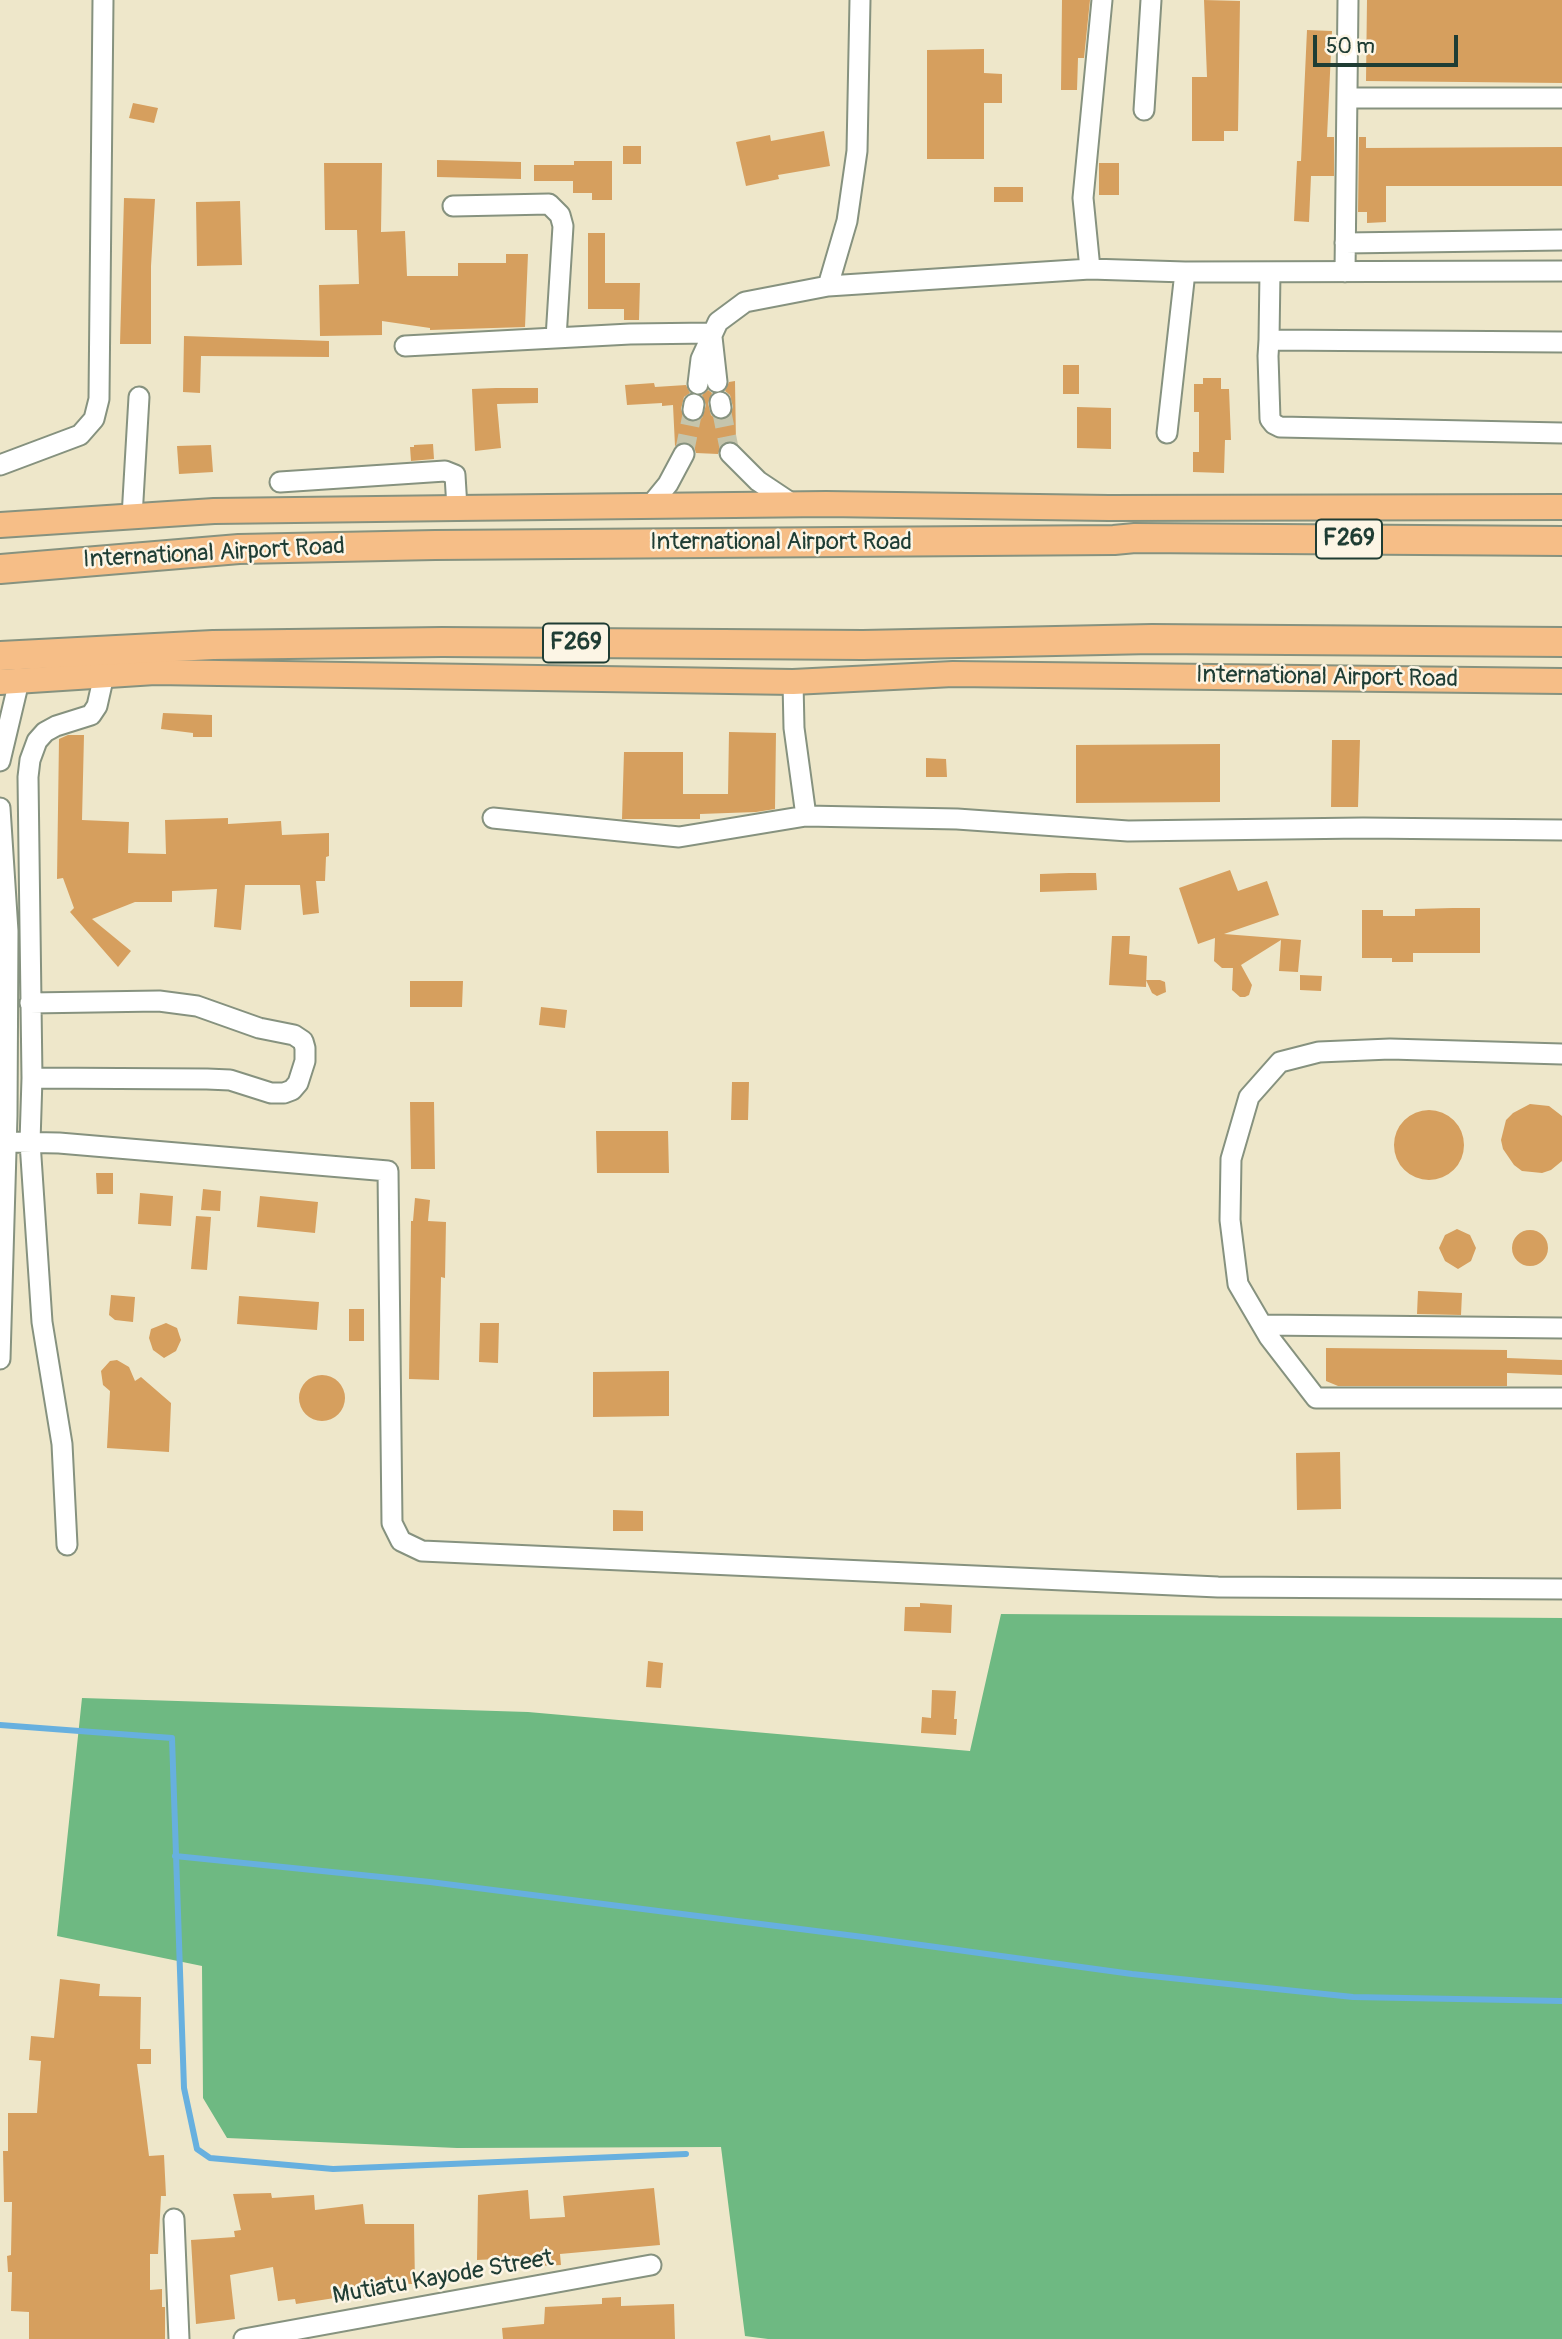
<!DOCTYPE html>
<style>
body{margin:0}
#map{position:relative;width:1562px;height:2339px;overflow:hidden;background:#eee7ca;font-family:Pangolin,sans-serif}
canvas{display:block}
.scale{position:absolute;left:1313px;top:35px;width:145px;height:32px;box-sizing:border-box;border:4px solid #1f3d34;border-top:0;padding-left:9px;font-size:21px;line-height:24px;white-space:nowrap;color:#1f3d34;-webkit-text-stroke:5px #fcf5e5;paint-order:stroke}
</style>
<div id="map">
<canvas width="1562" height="2339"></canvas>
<div class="scale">50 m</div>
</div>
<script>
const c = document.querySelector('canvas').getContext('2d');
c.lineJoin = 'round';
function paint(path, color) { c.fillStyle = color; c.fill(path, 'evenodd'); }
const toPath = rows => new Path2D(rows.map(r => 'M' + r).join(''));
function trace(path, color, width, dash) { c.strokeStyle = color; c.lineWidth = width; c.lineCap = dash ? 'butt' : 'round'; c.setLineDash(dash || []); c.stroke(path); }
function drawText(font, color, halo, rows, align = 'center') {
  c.font = font + ' Pangolin,sans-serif'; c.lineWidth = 5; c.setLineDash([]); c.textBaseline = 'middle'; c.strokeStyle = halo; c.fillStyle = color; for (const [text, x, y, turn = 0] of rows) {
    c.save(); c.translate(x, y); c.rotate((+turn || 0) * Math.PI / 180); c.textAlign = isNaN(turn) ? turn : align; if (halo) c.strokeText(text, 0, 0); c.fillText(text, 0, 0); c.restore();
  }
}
paint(toPath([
 [1001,1614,1562,1618,1562,2339,768,2339,745,2336,721,2147,457,2148,227,2138,203,2098,202,1966,57,1936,82,1698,528,1712,970,1751]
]), '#6eb982');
trace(toPath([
 [0,1725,172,1738,184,2088,197,2149,210,2158,333,2169,686,2154],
 [175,1856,430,1882,863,1937,1132,1974,1353,1997,1562,2001]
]), '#67b0df', 6);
paint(toPath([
 [1062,0,1090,0,1084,58,1078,58,1077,90,1061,90],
 [1204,0,1240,1,1238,131,1224,131,1224,141,1192,141,1192,77,1207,77],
 [1367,0,1562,0,1562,83,1366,81],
 [1307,30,1332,31,1327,137,1334,137,1334,176,1311,176,1309,222,1294,221,1297,161,1301,161],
 [984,49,984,73,1002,74,1002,103,984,103,984,159,927,159,927,50],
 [133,103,158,108,154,123,129,118],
 [824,131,830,166,778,175,779,179,746,186,736,142,770,135,771,141],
 [1359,137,1366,137,1366,148,1562,147,1562,186,1386,186,1386,222,1367,223,1367,212,1358,212],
 [623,146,641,146,641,164,623,164],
 [437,160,521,162,521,179,437,177],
 [574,161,612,161,612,200,592,200,592,193,573,193,573,181,534,181,534,165,574,165],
 [324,163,382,163,381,232,405,231,407,276,458,276,458,263,506,263,506,254,528,254,525,327,430,330,430,328,382,321,382,335,320,336,319,285,359,284,357,230,325,230],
 [1099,163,1119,163,1119,195,1099,195],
 [994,187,1023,187,1023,202,994,202],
 [124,198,155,199,151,266,151,344,120,344],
 [240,201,242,265,197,266,196,202],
 [588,233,605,233,605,283,640,283,639,320,624,320,624,309,588,309],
 [184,336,329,341,329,357,201,356,200,393,183,392],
 [1063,365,1079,365,1079,394,1063,394],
 [1203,378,1221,378,1221,389,1229,389,1231,440,1225,440,1224,473,1193,472,1193,452,1199,452,1199,412,1194,412,1194,384,1203,384],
 [735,381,736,443,728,441,722,444,718,454,696,453,694,447,684,442,675,446,673,405,662,406,662,403,627,405,625,385,654,383,655,387,686,385,690,393,684,397,681,409,685,419,692,422,702,418,706,405,702,395,708,390,712,393,708,403,711,415,717,420,724,420,729,417,733,407,730,395,725,391,729,382],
 [496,388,538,388,538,403,497,404,501,448,475,451,472,389],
 [1077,407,1111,408,1111,449,1077,448],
 [433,444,434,459,411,461,410,447,414,447,414,445],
 [211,445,213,472,179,474,177,446],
 [163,713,212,715,212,737,193,737,193,733,161,729],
 [729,732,776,733,775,809,756,812,700,814,700,819,622,819,624,752,683,752,683,794,728,794],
 [68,735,84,735,82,820,129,822,128,853,166,854,165,820,228,818,228,824,281,821,282,835,329,833,329,856,326,857,325,881,316,881,319,913,303,915,300,885,245,885,241,930,214,927,217,889,172,891,172,902,135,902,92,919,131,951,118,967,70,912,74,908,63,878,57,879,59,739],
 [1332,740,1360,740,1358,807,1331,807],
 [1220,744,1220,802,1076,803,1076,745],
 [926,758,946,759,947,777,926,777],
 [1230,870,1238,891,1267,881,1279,915,1224,934,1301,940,1298,972,1279,971,1281,940,1241,965,1252,985,1249,995,1245,997,1240,997,1232,990,1233,968,1222,968,1214,961,1215,938,1198,944,1179,888],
 [1069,873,1096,873,1097,890,1040,892,1040,874],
 [1453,908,1480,908,1480,953,1413,953,1413,962,1392,962,1392,958,1362,958,1362,910,1383,910,1383,916,1415,916,1415,909],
 [1112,936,1130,936,1129,954,1147,956,1146,987,1109,985],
 [1300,975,1322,976,1321,991,1300,990],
 [1146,980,1160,980,1165,982,1166,992,1157,996,1152,993],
 [410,981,463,981,462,1007,410,1007],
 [541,1007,567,1010,565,1028,539,1025],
 [732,1082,749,1082,748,1120,731,1120],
 [410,1102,434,1102,435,1169,411,1169],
 [1530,1104,1549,1106,1562,1116,1562,1161,1551,1170,1542,1173,1522,1171,1514,1165,1503,1149,1501,1140,1506,1120,1513,1113],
 '1394 1145a35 35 0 1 1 70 0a35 35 0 1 1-70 0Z',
 [596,1131,668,1131,669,1173,597,1173],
 [96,1173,113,1173,113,1194,97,1194],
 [203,1189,221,1191,220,1211,201,1210],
 [140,1193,173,1196,171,1226,138,1224],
 [260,1196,318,1202,315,1233,257,1227],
 [415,1198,430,1200,428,1221,446,1222,445,1278,441,1277,439,1380,409,1379,411,1221,413,1221],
 [196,1216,211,1217,207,1270,191,1269],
 [1457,1229,1470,1235,1476,1248,1471,1261,1458,1269,1445,1261,1439,1248,1445,1235],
 '1512 1248a18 18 0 1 1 36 0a18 18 0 1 1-36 0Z',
 [1418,1291,1462,1293,1461,1315,1417,1314],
 [111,1295,135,1297,133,1322,115,1320,109,1315],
 [239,1296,319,1302,317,1330,237,1324],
 [349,1309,364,1309,364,1341,349,1341],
 [166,1323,177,1328,181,1340,176,1351,164,1358,153,1350,149,1338,151,1329],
 [480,1323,499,1323,498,1363,479,1362],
 [1326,1348,1507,1350,1507,1358,1562,1360,1562,1375,1507,1373,1507,1386,1338,1386,1326,1381],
 [117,1360,129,1367,135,1381,141,1377,171,1403,169,1452,107,1448,110,1391,103,1385,101,1371,110,1361],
 [669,1371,669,1416,593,1417,593,1372],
 '299 1398a23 23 0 1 1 46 0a23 23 0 1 1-46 0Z',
 [1340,1452,1341,1509,1297,1510,1296,1453],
 [613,1510,643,1511,643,1531,613,1531],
 [920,1603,952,1605,951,1633,904,1631,905,1607,920,1607],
 [648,1661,663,1663,661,1688,646,1687],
 [932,1690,956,1691,954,1719,957,1719,956,1735,921,1733,922,1717,931,1718],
 [60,1979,100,1984,99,1996,141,1997,140,2049,151,2049,151,2064,137,2064,149,2156,164,2155,166,2196,161,2196,158,2254,150,2254,150,2290,162,2289,162,2307,165,2307,165,2339,29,2339,29,2312,11,2311,12,2272,8,2272,7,2256,11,2255,12,2202,4,2202,3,2151,8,2151,8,2113,37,2113,41,2061,29,2060,31,2036,54,2038],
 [654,2188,660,2245,560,2254,561,2265,537,2266,537,2257,477,2260,478,2195,528,2190,530,2219,565,2217,563,2196],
 [271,2193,272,2198,314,2195,315,2210,363,2204,365,2224,414,2224,415,2284,368,2284,369,2296,341,2299,341,2297,296,2304,295,2299,278,2301,273,2267,230,2275,235,2319,196,2324,191,2240,235,2237,234,2231,241,2230,233,2194],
 [621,2297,621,2306,674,2304,675,2339,503,2339,502,2328,544,2324,545,2307,602,2304,602,2298]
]), '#d69f5e');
trace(toPath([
 [721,408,730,453],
 [684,454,693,410]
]), '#c5c5ac', 19, [19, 10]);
const minor = toPath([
 [1347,98,1562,98],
 [1144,110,1151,0],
 [453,206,549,204,560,215,563,226,556,338],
 [1345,243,1562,240],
 [1090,269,1083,198,1102,0],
 [1345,272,1348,0],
 [828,286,847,221,857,151,860,0],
 [712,337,717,382],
 [1269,340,1270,272],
 [1562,342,1269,340,1268,356,1270,419,1274,424,1280,427,1562,433],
 [405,346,630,334,712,333],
 [698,384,701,359,718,322,745,302,828,286,1090,269,1185,272,1562,271],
 [720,402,721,408],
 [693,410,694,404],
 [1167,433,1185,272],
 [730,453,758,481,794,505],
 [0,465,80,435,94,419,99,399,103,0],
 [280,482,445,471,455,475,457,508],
 [650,506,668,484,684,454],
 [132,517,139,397],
 [793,682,794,728,806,816,957,819,1128,831,1363,828,1562,830],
 [0,761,19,681],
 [0,808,8,931,7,1116,0,1359],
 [493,818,679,837,806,816],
 [30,1003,159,1001,197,1006,259,1028,294,1035,303,1041,305,1048,305,1061,298,1083,292,1090,284,1093,271,1093,230,1080,207,1079,32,1078],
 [1562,1054,1390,1049,1319,1052,1280,1062,1249,1097,1231,1159,1230,1220,1238,1284,1269,1337,1316,1398,1562,1398],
 [6,1142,59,1143,388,1171,392,1523,401,1541,422,1551,1218,1587,1562,1589],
 [1262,1325,1562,1328],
 [67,1545,62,1444,42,1322,30,1142,32,1078,28,777,30,760,37,741,45,732,56,726,91,715,97,706,104,675],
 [174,2219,179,2339],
 [244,2339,651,2265]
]);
const major = toPath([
 [0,525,214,511,457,508,826,504,1109,508,1562,507],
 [0,682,155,672,793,682,953,674,1562,681]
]);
const highway = toPath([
 [0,569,239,549,435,545,1114,540,1135,538,1562,541],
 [0,656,213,645,442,642,863,645,1152,639,1562,642]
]);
trace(minor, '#86927f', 23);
trace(major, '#86927f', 28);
trace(highway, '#86927f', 32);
trace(minor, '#fff', 19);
trace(major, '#f6be87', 24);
trace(highway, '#f6be87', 28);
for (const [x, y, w] of [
 [1349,539,66],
 [576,643,66]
]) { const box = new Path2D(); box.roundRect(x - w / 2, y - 19.5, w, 39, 5); c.fillStyle = '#fcf5e5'; c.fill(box); trace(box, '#1f3d34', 2); }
drawText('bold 23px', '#1f3d34', null, [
 ["F269",1349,539],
 ["F269",576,643]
]);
drawText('24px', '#1f3d34', '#fcf5e5', [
 ["International Airport Road",781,543],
 ["International Airport Road",214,554,-3],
 ["International Airport Road",1327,678,1],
 ["Mutiatu Kayode Street",443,2278,-10]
]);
</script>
